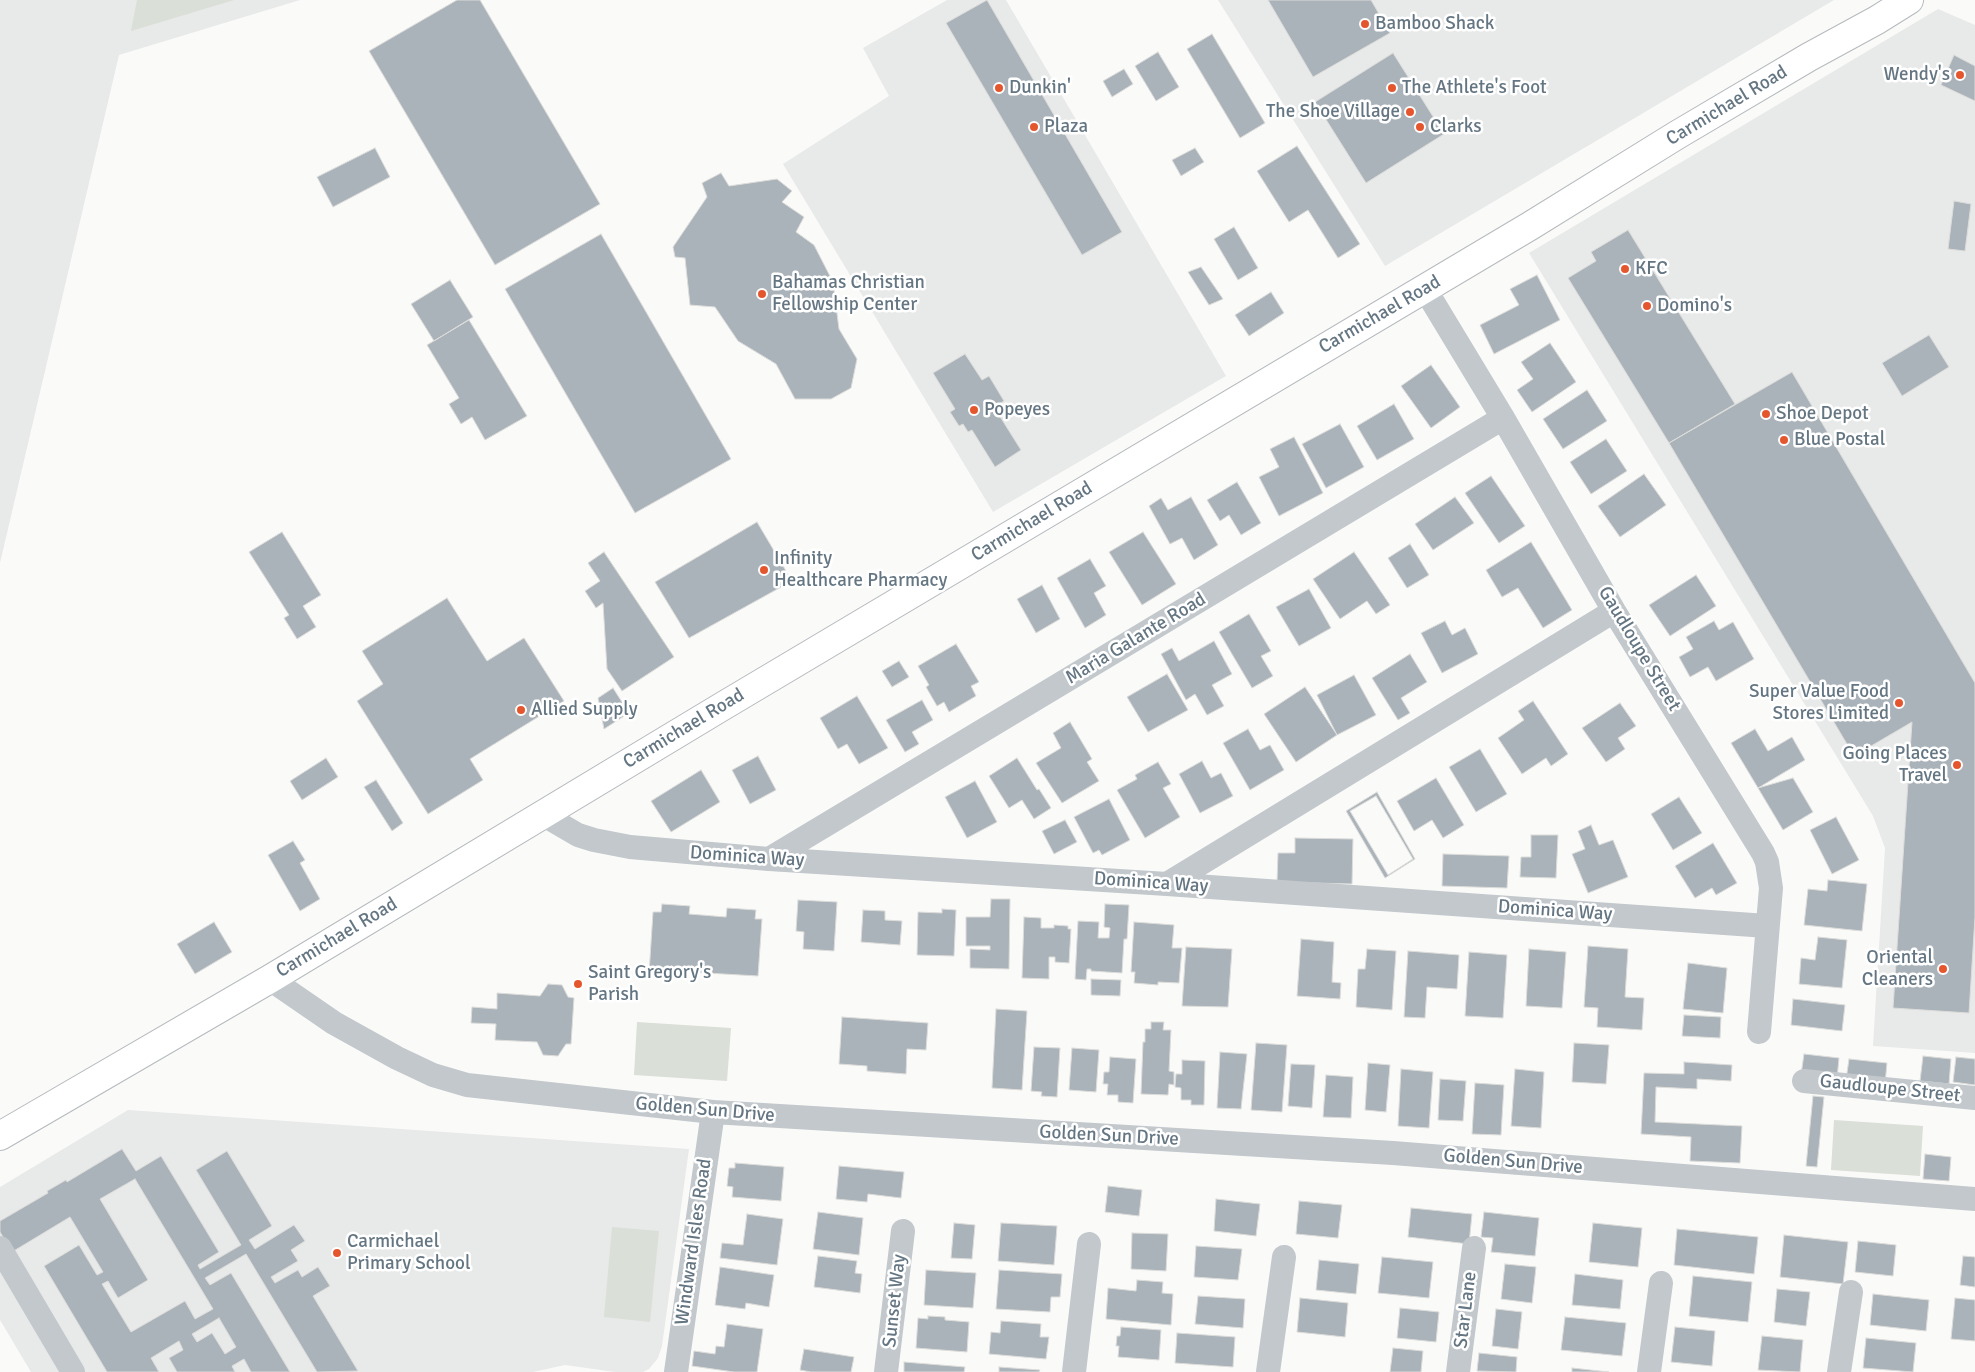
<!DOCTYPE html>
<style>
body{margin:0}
canvas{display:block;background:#fafaf8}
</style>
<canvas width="1975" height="1372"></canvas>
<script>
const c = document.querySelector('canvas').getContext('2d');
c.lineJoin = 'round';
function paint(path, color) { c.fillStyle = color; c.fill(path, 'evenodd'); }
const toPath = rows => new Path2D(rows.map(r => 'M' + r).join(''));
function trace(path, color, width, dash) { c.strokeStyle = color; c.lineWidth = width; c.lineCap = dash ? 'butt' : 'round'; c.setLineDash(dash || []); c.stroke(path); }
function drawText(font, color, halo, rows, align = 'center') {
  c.font = font + ' Signika,sans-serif'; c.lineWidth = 5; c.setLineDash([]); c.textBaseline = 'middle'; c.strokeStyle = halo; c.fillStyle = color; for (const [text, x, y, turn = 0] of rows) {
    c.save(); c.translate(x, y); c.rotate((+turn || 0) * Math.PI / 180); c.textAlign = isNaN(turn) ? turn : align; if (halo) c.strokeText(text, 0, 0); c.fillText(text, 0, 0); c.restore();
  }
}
paint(toPath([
 [0,0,300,0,119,55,0,563],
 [947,0,1006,0,1226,376,993,512,783,164,889,96,863,48],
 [1218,0,1834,0,1385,266],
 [1938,9,1975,25,1975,1053,1873,1046,1885,848,1873,816,1529,253],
 [128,1110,689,1149,662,1346,658,1358,649,1369,643,1372,615,1372,565,1365,533,1372,31,1372,0,1320,0,1187]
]), '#e8e9e9');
paint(toPath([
 [137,0,234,0,131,31],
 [637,1022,731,1028,727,1081,634,1075],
 [1834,1120,1923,1126,1920,1176,1831,1170],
 [612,1227,659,1231,650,1322,604,1317]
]), '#dadfd7');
const building = toPath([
 [457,0,480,0,600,204,495,265,369,51,457,0],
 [987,0,1122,232,1082,255,946,23,987,0],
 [1268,0,1371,0,1390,33,1313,77,1268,0],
 [1212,34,1265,123,1240,138,1187,49,1212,34],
 [1158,52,1179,87,1156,101,1135,66,1158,52],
 [1393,53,1444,134,1366,183,1315,102,1393,53],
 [1954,55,1975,66,1975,101,1941,85,1954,55],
 [1124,69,1133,84,1112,97,1103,81,1124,69],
 [1297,146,1360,244,1338,258,1308,210,1289,222,1257,171,1297,146],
 [375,148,390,177,333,207,317,177,375,148],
 [1195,148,1204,162,1181,176,1172,160,1195,148],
 [721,173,729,186,777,179,792,191,782,202,804,217,796,232,814,245,833,282,839,329,857,359,851,388,831,399,795,399,776,364,738,341,715,307,690,305,685,258,675,257,673,247,707,197,702,183,721,173],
 [1954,201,1971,204,1965,251,1948,249,1954,201],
 [1234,227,1258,268,1238,280,1214,239,1234,227],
 [1628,230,1735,404,1669,443,1568,278,1596,261,1591,252,1628,230],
 [601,234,731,459,635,513,505,289,601,234],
 [1201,267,1223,299,1209,305,1188,272,1201,267],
 [1537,275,1560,320,1494,354,1480,325,1519,305,1510,289,1537,275],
 [450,280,473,317,434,341,411,304,450,280],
 [1271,292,1284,313,1249,336,1235,315,1271,292],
 [469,320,527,416,485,440,472,417,461,424,449,404,459,398,427,345,469,320],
 [1929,335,1949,367,1902,396,1882,363,1929,335],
 [1550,343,1576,382,1532,412,1517,390,1533,379,1521,362,1550,343],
 [965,354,982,380,989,376,1004,401,994,407,1021,450,995,467,972,430,968,432,963,424,959,426,950,412,955,409,933,373,965,354],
 [1431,365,1460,407,1431,428,1401,386,1431,365],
 [1792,372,1975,683,1975,917,1969,1013,1893,1008,1912,722,1854,756,1669,443,1792,372],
 [1587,390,1607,421,1563,449,1543,419,1587,390],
 [1394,404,1414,439,1377,460,1357,426,1394,404],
 [1340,424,1364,467,1326,488,1302,444,1340,424],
 [1294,437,1323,493,1279,516,1259,477,1279,467,1270,449,1294,437],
 [1606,439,1627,471,1591,494,1570,462,1606,439],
 [1644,474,1666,505,1620,537,1598,506,1644,474],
 [1491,476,1525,526,1499,543,1465,493,1491,476],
 [1237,482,1261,523,1241,535,1229,515,1220,521,1207,500,1237,482],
 [1191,497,1218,545,1194,560,1182,538,1170,544,1149,506,1161,498,1168,510,1191,497],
 [1455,497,1474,523,1433,550,1415,524,1455,497],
 [757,522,792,581,689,638,655,582,757,522],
 [282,532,321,595,303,606,316,627,297,639,284,618,289,615,249,552,282,532],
 [1143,532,1176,584,1142,605,1109,552,1143,532],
 [1531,542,1572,610,1543,628,1518,588,1502,597,1486,570,1531,542],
 [1410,544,1429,575,1407,588,1388,558,1410,544],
 [604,552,674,657,622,691,607,669,603,603,596,608,585,591,600,581,588,563,604,552],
 [1354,552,1390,605,1376,614,1367,601,1340,619,1313,579,1354,552],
 [1090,559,1106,586,1094,593,1106,615,1085,628,1057,578,1090,559],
 [1696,575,1716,606,1670,636,1649,605,1696,575],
 [1042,585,1060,619,1036,633,1017,599,1042,585],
 [1309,589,1331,628,1299,646,1276,607,1309,589],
 [447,598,487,661,524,638,564,701,470,759,483,780,428,814,357,701,383,684,362,651,447,598],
 [1249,614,1271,651,1261,656,1273,676,1252,688,1219,632,1249,614],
 [1445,621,1452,635,1465,628,1478,654,1442,673,1421,633,1445,621],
 [1714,621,1719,630,1733,622,1754,659,1716,681,1708,667,1690,677,1679,657,1693,649,1686,637,1714,621],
 [1214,641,1232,674,1212,685,1224,706,1207,715,1195,694,1186,700,1161,654,1172,648,1179,661,1214,641],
 [956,644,979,682,971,686,976,696,949,712,944,702,937,706,926,687,929,685,918,666,956,644],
 [1410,654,1427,682,1401,698,1410,713,1398,720,1372,678,1410,654],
 [899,661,909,677,892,687,882,671,899,661],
 [1167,674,1188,710,1148,732,1127,697,1167,674],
 [1354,675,1376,715,1337,735,1317,695,1354,675],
 [1305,687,1337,735,1296,762,1264,714,1305,687],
 [613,688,629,713,604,729,598,698,613,688],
 [857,696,888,748,859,764,847,744,838,749,820,718,857,696],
 [922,700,933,720,912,732,919,744,905,752,886,720,922,700],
 [1533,701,1568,754,1551,766,1546,758,1522,774,1498,738,1524,720,1518,711,1533,701],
 [1620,703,1636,726,1618,738,1625,749,1606,762,1582,728,1620,703],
 [1070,722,1092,759,1087,762,1099,781,1062,803,1036,763,1061,748,1053,733,1070,722],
 [1248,729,1260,750,1270,745,1284,770,1250,790,1223,743,1248,729],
 [1755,729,1768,751,1792,737,1805,760,1758,788,1731,743,1755,729],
 [1480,749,1507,794,1476,812,1449,767,1480,749],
 [758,756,776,790,750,804,732,770,758,756],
 [326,758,338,777,302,800,290,781,326,758],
 [1017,758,1037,790,1039,789,1051,808,1034,819,1022,800,1009,808,989,776,1017,758],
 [1202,761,1211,778,1221,773,1233,796,1200,813,1179,774,1202,761],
 [1158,762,1171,784,1163,788,1180,817,1145,838,1117,790,1137,779,1135,775,1158,762],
 [701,770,720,802,671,832,651,801,701,770],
 [1436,778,1464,825,1443,838,1432,820,1414,831,1397,801,1436,778],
 [1793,778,1813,812,1783,830,1758,788,1793,778],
 [376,780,403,823,392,831,364,787,376,780],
 [975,781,997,822,967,838,945,797,975,781],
 [1377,792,1415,859,1385,878,1346,811,1377,792],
 [1376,796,1413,859,1388,875,1350,811,1376,796],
 [1679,797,1702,833,1673,850,1651,814,1679,797],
 [1109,799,1130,840,1102,855,1099,850,1093,853,1074,817,1109,799],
 [1836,817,1859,860,1832,874,1810,830,1836,817],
 [1065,820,1077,842,1054,854,1042,831,1065,820],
 [1591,825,1599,845,1613,840,1628,877,1588,893,1572,854,1585,849,1578,831,1591,825],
 [1531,835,1558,835,1556,878,1520,877,1521,857,1531,857,1531,835],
 [1295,838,1353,839,1352,884,1277,882,1278,853,1295,853,1295,838],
 [293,841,305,860,300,863,320,899,300,911,268,855,293,841],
 [1713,843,1737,883,1716,895,1712,888,1695,898,1675,866,1713,843],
 [1443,854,1509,856,1507,888,1442,886,1443,854],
 [1828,880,1867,884,1862,931,1804,925,1808,889,1827,891,1828,880],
 [991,899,1010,899,1009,969,970,968,970,949,990,950,990,946,966,946,966,917,990,917,991,899],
 [798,900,837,902,834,951,803,949,804,932,796,931,798,900],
 [662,904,690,906,689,914,726,917,727,908,756,910,755,919,762,919,758,976,672,971,671,976,649,974,653,912,661,912,662,904],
 [1105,904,1129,905,1127,939,1124,939,1122,973,1091,971,1091,969,1087,969,1086,980,1075,979,1078,921,1099,922,1098,938,1109,938,1110,928,1104,927,1105,904],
 [942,909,956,910,954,956,917,955,918,912,942,913,942,909],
 [863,910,885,911,885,920,902,921,900,945,861,942,863,910],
 [1024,917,1041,918,1041,928,1054,928,1054,925,1068,926,1068,929,1071,929,1069,963,1055,962,1055,957,1049,957,1049,979,1022,978,1024,917],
 [214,922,232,952,195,974,177,944,214,922],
 [1134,922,1174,925,1172,948,1182,948,1179,983,1158,982,1158,985,1134,983,1135,972,1131,972,1134,922],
 [1818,937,1847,940,1842,988,1799,984,1801,958,1815,960,1818,937],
 [1301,939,1334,942,1332,982,1341,983,1340,999,1297,996,1301,939],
 [1588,946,1628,949,1625,997,1644,998,1642,1030,1597,1027,1598,1008,1584,1007,1588,946],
 [1186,947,1232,949,1228,1007,1182,1006,1186,947],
 [1367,949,1396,951,1392,1010,1356,1007,1358,969,1365,969,1367,949],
 [1529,949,1566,952,1562,1008,1526,1006,1529,949],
 [1408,951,1459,955,1457,989,1427,987,1425,1018,1404,1017,1408,951],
 [1469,952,1507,955,1503,1018,1465,1016,1469,952],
 [1688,963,1727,968,1723,1013,1683,1009,1688,963],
 [1091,979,1121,980,1120,996,1091,995,1091,979],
 [548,984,562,985,568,997,574,998,571,1044,566,1044,558,1056,543,1055,537,1042,495,1040,496,1024,471,1023,472,1007,497,1009,497,993,540,996,548,984],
 [1793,999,1845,1005,1842,1031,1791,1025,1793,999],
 [996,1009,1027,1011,1022,1090,992,1088,996,1009],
 [1684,1015,1721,1017,1720,1038,1682,1036,1684,1015],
 [842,1017,928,1023,926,1050,907,1049,906,1074,867,1071,867,1066,839,1064,842,1017],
 [1151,1022,1164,1022,1163,1030,1171,1030,1169,1071,1174,1072,1174,1085,1169,1084,1168,1095,1141,1094,1143,1042,1145,1042,1145,1029,1151,1029,1151,1022],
 [1256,1043,1287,1045,1282,1112,1251,1110,1256,1043],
 [1574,1043,1609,1045,1606,1084,1572,1082,1574,1043],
 [1034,1047,1060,1048,1057,1097,1041,1096,1042,1092,1031,1091,1034,1047],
 [1072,1048,1099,1050,1096,1092,1069,1090,1072,1048],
 [1220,1052,1247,1054,1241,1109,1217,1108,1220,1052],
 [1804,1054,1839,1058,1837,1079,1801,1075,1804,1054],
 [1923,1056,1951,1059,1949,1084,1920,1081,1923,1056],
 [1110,1057,1136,1059,1133,1103,1118,1102,1118,1095,1107,1095,1108,1084,1103,1084,1104,1072,1109,1072,1110,1057],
 [1956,1057,1975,1059,1975,1085,1953,1082,1956,1057],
 [1849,1059,1887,1063,1885,1084,1846,1080,1849,1059],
 [1182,1060,1205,1061,1204,1105,1191,1105,1191,1100,1181,1100,1181,1088,1175,1087,1176,1074,1182,1074,1182,1060],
 [1684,1062,1732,1065,1731,1081,1697,1079,1697,1089,1656,1087,1655,1122,1742,1126,1740,1163,1690,1161,1691,1137,1641,1134,1644,1073,1684,1074,1684,1062],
 [1368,1063,1390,1065,1386,1112,1365,1110,1368,1063],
 [1291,1064,1315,1065,1312,1108,1288,1106,1291,1064],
 [1401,1069,1433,1072,1429,1128,1398,1126,1401,1069],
 [1515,1069,1544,1072,1541,1128,1511,1126,1515,1069],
 [1326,1075,1353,1077,1351,1118,1323,1117,1326,1075],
 [1440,1079,1466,1081,1463,1121,1438,1120,1440,1079],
 [1475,1083,1504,1085,1501,1135,1472,1134,1475,1083],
 [1813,1096,1824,1097,1817,1167,1806,1166,1813,1096],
 [122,1149,136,1171,161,1156,219,1252,198,1265,200,1269,241,1245,196,1170,227,1151,272,1226,249,1240,255,1249,294,1225,305,1241,291,1250,298,1261,271,1277,275,1283,298,1270,302,1277,318,1267,330,1286,313,1296,358,1371,317,1372,246,1254,205,1278,210,1285,231,1273,290,1372,251,1372,244,1359,232,1366,235,1372,177,1372,169,1358,183,1350,179,1341,151,1358,159,1372,107,1372,44,1266,79,1245,97,1275,103,1272,70,1217,12,1252,0,1232,0,1221,48,1193,47,1191,66,1180,67,1182,122,1149],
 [135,1179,213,1309,195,1319,185,1301,131,1332,102,1284,108,1281,118,1298,148,1280,100,1199,135,1179],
 [219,1318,236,1347,225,1354,212,1333,197,1342,192,1334,219,1318],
 [1925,1154,1951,1157,1949,1181,1923,1179,1925,1154],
 [735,1163,784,1167,781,1201,732,1197,733,1187,727,1186,729,1168,735,1168,735,1163],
 [839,1166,904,1172,901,1198,868,1194,867,1202,836,1199,839,1166],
 [1108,1186,1142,1190,1139,1216,1105,1212,1108,1186],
 [1216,1199,1260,1204,1256,1236,1214,1231,1216,1199],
 [1299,1201,1342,1205,1338,1238,1296,1234,1299,1201],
 [1411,1208,1472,1214,1469,1244,1408,1237,1411,1208],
 [818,1212,863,1218,859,1255,813,1249,818,1212],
 [1484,1212,1539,1218,1535,1256,1491,1252,1493,1238,1481,1237,1484,1212],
 [747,1214,783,1219,777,1265,720,1258,722,1243,743,1245,747,1214],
 [954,1223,975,1225,972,1259,951,1258,954,1223],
 [1001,1223,1057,1226,1054,1265,998,1261,1001,1223],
 [1593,1223,1642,1228,1638,1267,1589,1262,1593,1223],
 [1677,1229,1758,1237,1754,1274,1674,1265,1677,1229],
 [1132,1233,1168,1234,1166,1271,1131,1269,1132,1233],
 [1784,1235,1848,1242,1843,1284,1780,1277,1784,1235],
 [1858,1241,1896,1245,1893,1276,1855,1272,1858,1241],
 [1196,1246,1242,1249,1238,1280,1194,1277,1196,1246],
 [818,1256,857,1261,855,1273,862,1274,860,1293,814,1287,818,1256],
 [1963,1256,1975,1257,1975,1287,1960,1285,1963,1256],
 [1382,1257,1433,1262,1429,1298,1378,1293,1382,1257],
 [1319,1260,1359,1264,1356,1294,1316,1290,1319,1260],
 [1505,1264,1536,1267,1532,1303,1501,1299,1505,1264],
 [720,1267,774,1275,769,1307,746,1303,745,1309,715,1305,720,1267],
 [926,1270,976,1273,973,1308,924,1305,926,1270],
 [999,1270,1062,1274,1060,1297,1051,1297,1050,1312,996,1309,999,1270],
 [1575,1274,1623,1280,1620,1309,1572,1305,1575,1274],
 [1693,1276,1752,1282,1748,1322,1689,1316,1693,1276],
 [1137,1280,1163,1282,1162,1293,1173,1294,1171,1325,1106,1319,1108,1288,1136,1291,1137,1280],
 [1777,1289,1810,1292,1806,1326,1774,1322,1777,1289],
 [1873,1294,1929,1300,1926,1331,1870,1325,1873,1294],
 [1198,1296,1245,1299,1243,1328,1195,1324,1198,1296],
 [1300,1298,1348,1303,1345,1337,1297,1332,1300,1298],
 [1955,1298,1975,1300,1975,1341,1951,1339,1955,1298],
 [1400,1308,1439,1312,1436,1342,1397,1338,1400,1308],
 [1496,1309,1522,1312,1518,1349,1492,1346,1496,1309],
 [928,1316,945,1317,945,1320,969,1322,967,1352,916,1348,918,1318,928,1319,928,1316],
 [1565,1317,1626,1323,1622,1356,1561,1350,1565,1317],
 [1001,1321,1041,1324,1040,1337,1049,1337,1046,1359,989,1354,991,1332,1000,1333,1001,1321],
 [727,1324,763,1329,757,1372,734,1372,692,1366,694,1351,715,1354,716,1346,724,1347,727,1324],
 [1121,1327,1161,1330,1159,1360,1118,1357,1119,1346,1116,1346,1117,1336,1120,1336,1121,1327],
 [1675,1327,1715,1331,1712,1366,1671,1362,1675,1327],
 [1177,1333,1235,1337,1233,1367,1175,1363,1177,1333],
 [1762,1336,1803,1340,1800,1372,1758,1370,1762,1336],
 [1866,1338,1916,1343,1913,1372,1863,1368,1866,1338],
 [1393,1348,1423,1351,1421,1372,1390,1372,1393,1348],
 [804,1349,854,1357,851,1372,811,1372,800,1370,804,1349],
 [1479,1353,1517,1357,1516,1372,1477,1371,1479,1353],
 [904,1362,965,1367,964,1372,904,1372,904,1362],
 [999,1367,1040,1370,1039,1372,999,1372,999,1367],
 [1572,1368,1609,1372,1572,1372,1572,1368]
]);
paint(building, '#aab3b9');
trace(building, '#dcdcda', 1);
const primary = toPath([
 [0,1136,270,979,723,706,1530,226,1677,135,1809,57,1877,20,1909,0]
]);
trace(primary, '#b5babe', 30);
trace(toPath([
 [1425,289,1503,418,1614,611,1763,853,1767,862,1771,888,1759,1032],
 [542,814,578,835,594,840,630,847,769,859,1167,884,1767,926],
 [769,859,1503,418],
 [1167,884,1614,611],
 [270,979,334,1023,397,1058,433,1075,467,1085,713,1112,1393,1153,1975,1199],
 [1804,1081,1975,1098],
 [0,1248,73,1372],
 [676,1372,713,1112],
 [886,1372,903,1231],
 [1074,1372,1089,1244],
 [1268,1372,1284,1257],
 [1458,1372,1474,1248],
 [1649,1372,1661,1283],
 [1839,1372,1851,1292]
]), '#c3c8cc', 24);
trace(primary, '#fff', 28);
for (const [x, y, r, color] of [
 [1365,24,5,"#e4572e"],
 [1960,75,5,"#e4572e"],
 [999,88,5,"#e4572e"],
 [1392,88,5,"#e4572e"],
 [1410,112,5,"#e4572e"],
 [1034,127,5,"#e4572e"],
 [1420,127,5,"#e4572e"],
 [1625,269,5,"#e4572e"],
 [762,294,5,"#e4572e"],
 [1647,306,5,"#e4572e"],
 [974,410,5,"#e4572e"],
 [1766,414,5,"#e4572e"],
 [1784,440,5,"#e4572e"],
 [764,570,5,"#e4572e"],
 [1899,703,5,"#e4572e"],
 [521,710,5,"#e4572e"],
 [1957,765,5,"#e4572e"],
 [1943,969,5,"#e4572e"],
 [578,984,5,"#e4572e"],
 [337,1253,5,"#e4572e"]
]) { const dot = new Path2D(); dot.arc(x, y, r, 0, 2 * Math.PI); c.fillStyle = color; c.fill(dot); trace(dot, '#fff', 2); }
drawText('19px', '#657683', '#fff', [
 ["Bamboo Shack",1375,24],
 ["Wendy's",1950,75,"right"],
 ["Dunkin'",1009,88],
 ["The Athlete's Foot",1402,88],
 ["The Shoe Village",1400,112,"right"],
 ["Plaza",1044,127],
 ["Clarks",1430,127],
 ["KFC",1635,269],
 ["Bahamas Christian",772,283],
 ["Fellowship Center",772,305],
 ["Domino's",1657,306],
 ["Popeyes",984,410],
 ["Shoe Depot",1776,414],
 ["Blue Postal",1794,440],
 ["Infinity",774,559],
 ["Healthcare Pharmacy",774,581],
 ["Super Value Food",1889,692,"right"],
 ["Stores Limited",1889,714,"right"],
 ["Allied Supply",531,710],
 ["Going Places",1947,754,"right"],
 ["Travel",1947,776,"right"],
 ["Oriental",1933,958,"right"],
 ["Cleaners",1933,980,"right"],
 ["Saint Gregory's",588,973],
 ["Parish",588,995],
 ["Carmichael",347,1242],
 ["Primary School",347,1264]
], 'left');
drawText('19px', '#657683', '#fff', [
 ["Carmichael Road",1727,106,-31],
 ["Carmichael Road",1380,315,-30],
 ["Carmichael Road",1032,522,-31],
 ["Maria Galante Road",1136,639,-31],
 ["Gaudloupe Street",1639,649,59],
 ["Carmichael Road",684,729,-31],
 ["Dominica Way",747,857,4],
 ["Dominica Way",1151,883,4],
 ["Dominica Way",1555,911,4],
 ["Carmichael Road",337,938,-31],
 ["Gaudloupe Street",1890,1089,6],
 ["Golden Sun Drive",705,1110,5],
 ["Golden Sun Drive",1109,1136,3],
 ["Golden Sun Drive",1513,1162,5],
 ["Windward Isles Road",694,1242,-82],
 ["Sunset Way",895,1301,-84],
 ["Star Lane",1466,1310,-83]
]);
</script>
